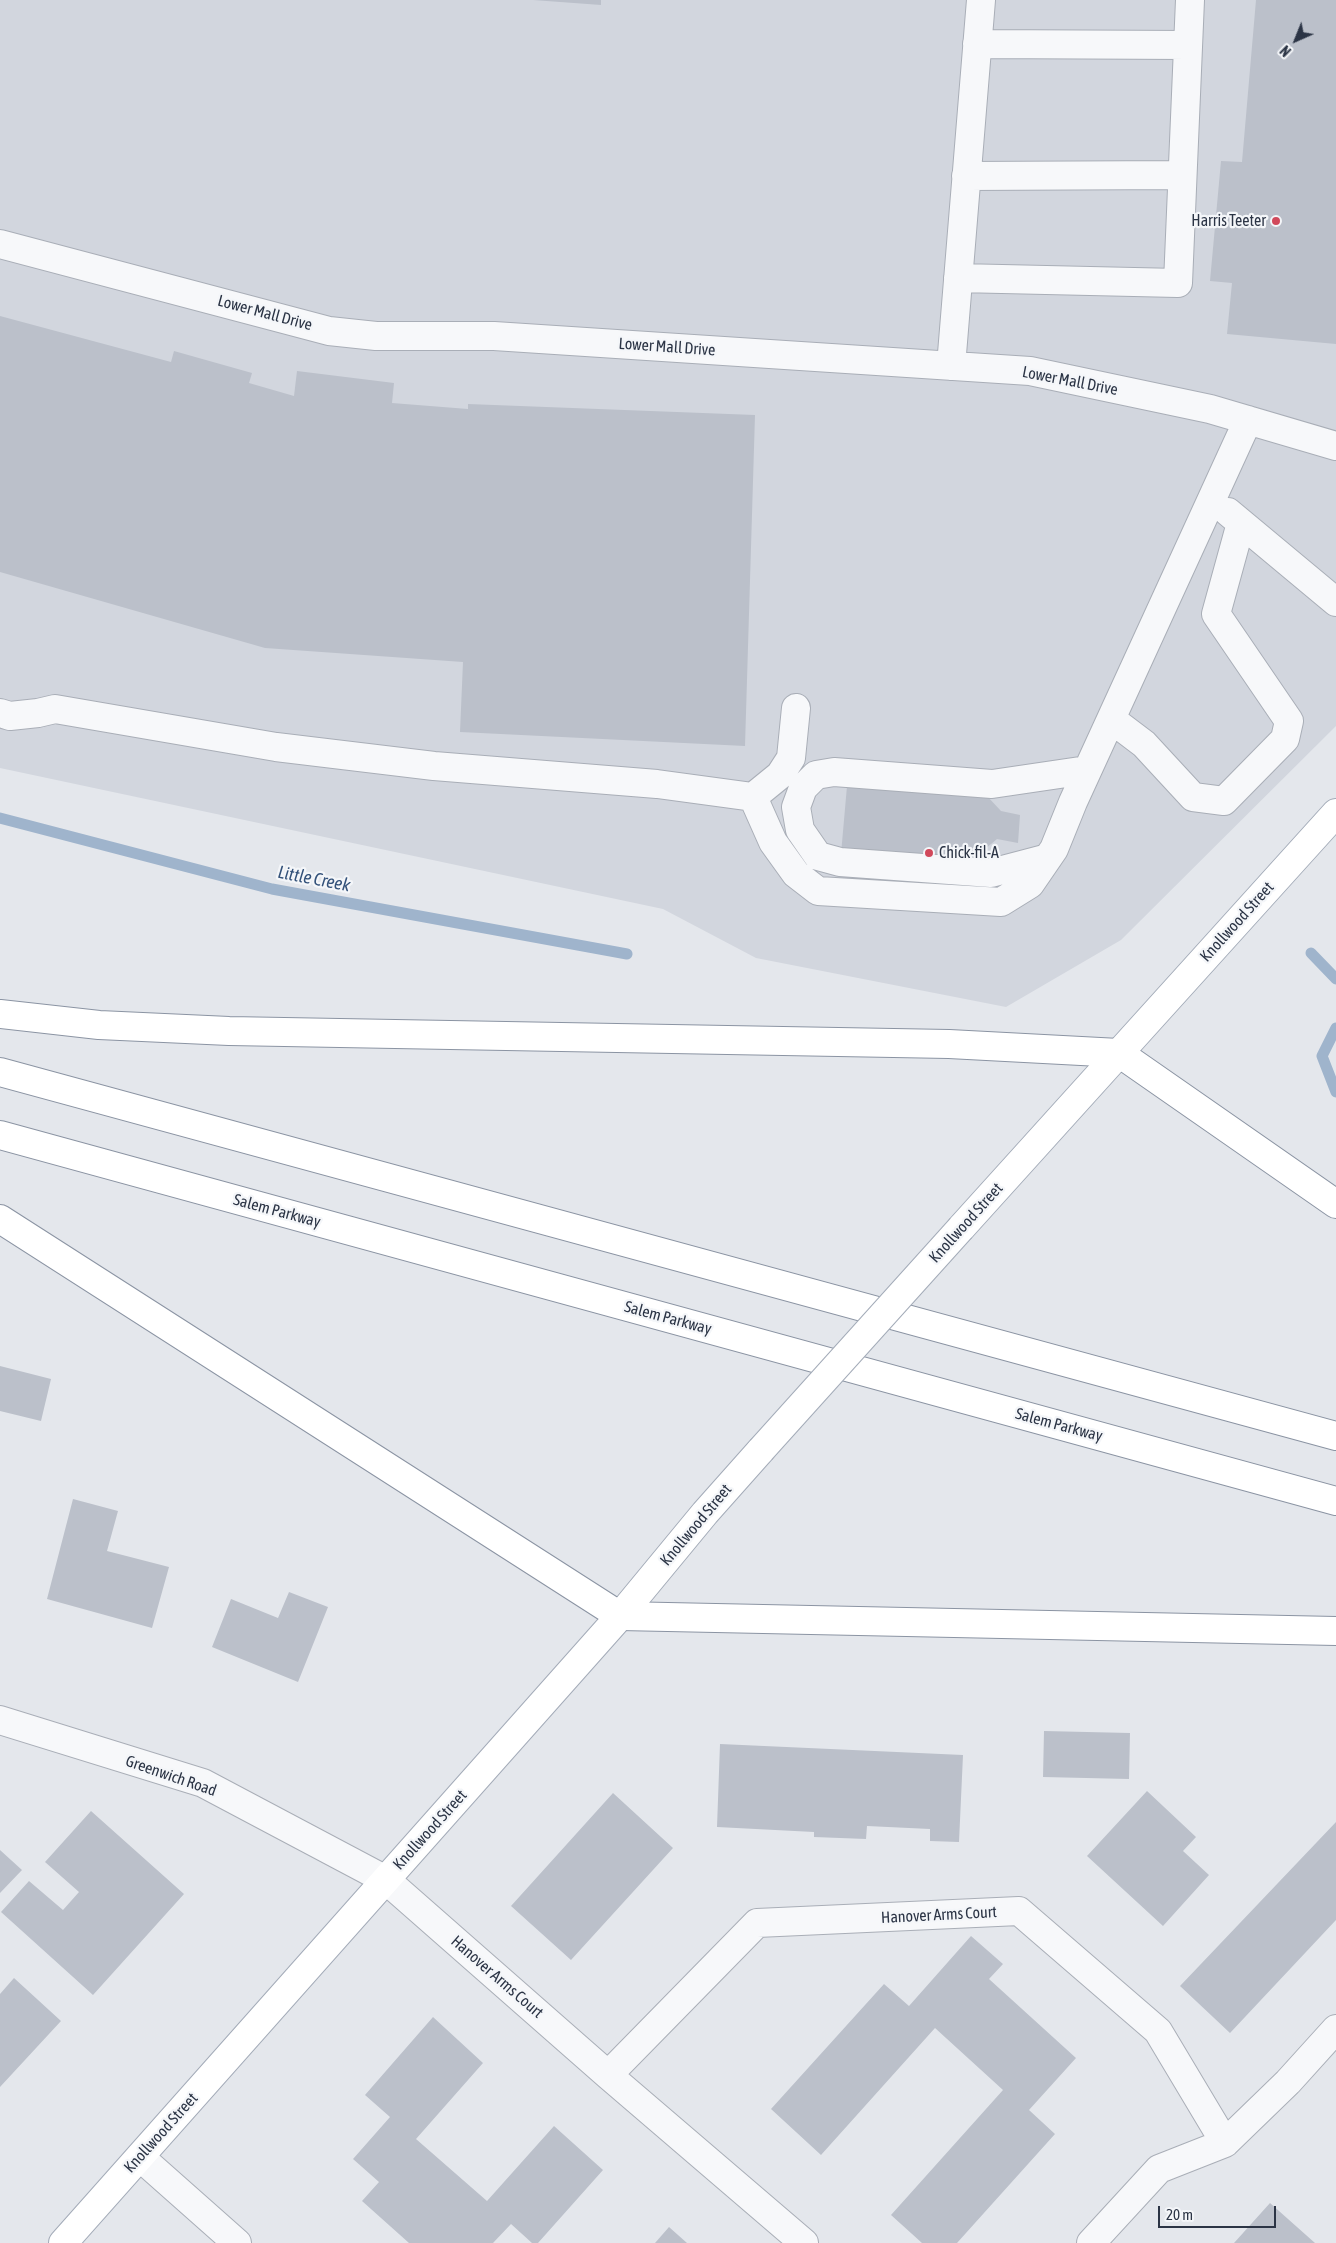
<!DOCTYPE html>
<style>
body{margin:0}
#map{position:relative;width:1336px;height:2243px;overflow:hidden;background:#e4e7ec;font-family:"Asap Condensed",sans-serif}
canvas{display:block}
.north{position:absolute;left:1271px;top:15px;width:50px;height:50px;-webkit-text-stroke:4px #f4f6f9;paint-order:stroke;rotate:224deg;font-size:14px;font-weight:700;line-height:20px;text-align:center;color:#2b3445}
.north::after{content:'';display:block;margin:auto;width:18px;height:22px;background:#2b3445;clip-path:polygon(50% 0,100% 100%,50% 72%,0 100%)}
.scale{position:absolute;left:1158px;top:2206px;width:118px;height:22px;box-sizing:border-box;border:2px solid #2b3445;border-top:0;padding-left:6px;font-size:15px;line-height:18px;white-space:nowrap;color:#2b3445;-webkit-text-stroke:4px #f4f6f9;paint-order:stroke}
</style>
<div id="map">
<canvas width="1336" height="2243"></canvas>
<div class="north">N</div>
<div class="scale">20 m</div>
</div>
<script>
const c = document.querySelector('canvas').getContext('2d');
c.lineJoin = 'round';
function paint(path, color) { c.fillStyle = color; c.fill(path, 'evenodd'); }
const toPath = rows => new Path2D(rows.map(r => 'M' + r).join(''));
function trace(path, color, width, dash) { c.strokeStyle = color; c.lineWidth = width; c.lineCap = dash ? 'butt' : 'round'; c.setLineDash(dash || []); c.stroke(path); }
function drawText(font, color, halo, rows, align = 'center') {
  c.font = font + ' "Asap Condensed",sans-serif'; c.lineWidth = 4.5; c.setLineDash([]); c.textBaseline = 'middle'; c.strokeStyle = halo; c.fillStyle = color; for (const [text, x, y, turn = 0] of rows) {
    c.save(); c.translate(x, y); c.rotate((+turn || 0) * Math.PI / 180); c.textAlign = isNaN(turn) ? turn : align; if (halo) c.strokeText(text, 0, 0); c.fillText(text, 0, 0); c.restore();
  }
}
paint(toPath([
 [0,0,1336,0,1336,726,1121,940,1006,1007,756,958,663,909,0,768]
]), '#d2d6de');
trace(toPath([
 [0,818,272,889,627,954],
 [1311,953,1336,979],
 [1336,1028,1322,1056,1336,1092]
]), '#9fb4cc', 11);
paint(toPath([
 [533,0,601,0,601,5],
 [1256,0,1336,0,1336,344,1227,334,1232,283,1210,281,1221,161,1242,162],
 [0,316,171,362,174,351,252,373,249,383,294,396,297,371,394,383,392,403,468,409,468,404,755,415,745,746,460,732,463,662,265,648,0,572],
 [847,786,986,795,1001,811,1020,815,1018,843,997,839,973,859,841,854],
 [0,1366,51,1379,41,1421,0,1411],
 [73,1499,118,1511,107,1551,169,1567,152,1628,47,1599],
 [289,1592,328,1607,298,1682,212,1647,231,1599,278,1618],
 [1044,1731,1130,1733,1129,1779,1043,1777],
 [720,1744,963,1755,959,1842,930,1841,930,1829,867,1826,866,1839,814,1837,814,1832,717,1827],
 [1147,1791,1196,1837,1183,1851,1209,1875,1163,1926,1087,1856],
 [613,1793,673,1848,571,1960,511,1906],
 [91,1811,184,1894,93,1995,1,1912,29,1881,63,1910,79,1892,45,1862],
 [1336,1822,1336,1920,1230,2033,1180,1986],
 [0,1850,22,1870,0,1893],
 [971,1936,1003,1964,989,1979,1076,2058,1029,2110,1055,2134,957,2243,922,2243,891,2215,1003,2090,935,2028,821,2155,771,2109,884,1984,909,2006],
 [14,1978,61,2021,0,2087,0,1994],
 [433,2017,483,2063,416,2139,487,2201,554,2126,603,2170,538,2243,532,2243,511,2224,493,2243,409,2243,362,2201,379,2182,353,2159,390,2117,365,2095],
 [1270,2203,1315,2243,1234,2243],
 [669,2227,687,2243,655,2243]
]), '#bbc0ca');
const minor = toPath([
 [977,44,1188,45],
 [966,176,1182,175],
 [0,244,329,331,376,336,494,336,1030,371,1210,409,1336,446],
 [958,278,1178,283,1190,0],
 [951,366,981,0],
 [1228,512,1336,602],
 [0,713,10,716,38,713,55,709,276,747,434,766,657,784,753,797,780,775,791,758,796,708],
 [1111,719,1144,744,1193,797,1224,801,1285,739,1289,721,1216,614,1241,523],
 [753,797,773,842,796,874,818,891,1001,902,1030,884,1054,849,1073,802,1248,420],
 [1048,858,991,873,840,862,818,856,800,830,796,807,803,788,816,775,834,772,992,784,1087,770],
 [0,1720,203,1783,386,1880,608,2075,804,2243],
 [608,2075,757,1923,1019,1911,1158,2031,1225,2143],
 [140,2157,237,2243],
 [1091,2243,1159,2169,1225,2143,1288,2082,1336,2029]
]);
const major = toPath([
 [961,1228,1336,813],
 [63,2243,620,1616,705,1513,761,1450]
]);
const highway = toPath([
 [0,1014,99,1025,229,1031,949,1044,1119,1053,1336,1204],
 [0,1072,1336,1436],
 [0,1135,1336,1501],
 [0,1219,620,1616,1336,1631]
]);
trace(minor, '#a9aeb7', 30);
trace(major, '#a3abb8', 30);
trace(highway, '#8b94a3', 30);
trace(minor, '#f7f8fa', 28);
trace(major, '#fff', 28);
trace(highway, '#fff', 28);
const majorBridge = toPath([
 [761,1450,961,1228]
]);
trace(majorBridge, '#a3abb8', 30, []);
trace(majorBridge, '#fff', 28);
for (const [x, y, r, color] of [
 [1276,221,5,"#d1495b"],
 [929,853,5,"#d1495b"]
]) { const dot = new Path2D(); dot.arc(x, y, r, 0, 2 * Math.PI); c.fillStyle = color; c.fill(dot); trace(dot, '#f4f6f9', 2); }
drawText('16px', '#2b3445', '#f4f6f9', [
 ["Harris Teeter",1266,221],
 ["Chick-fil-A",939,853,"left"]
], 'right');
drawText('16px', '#2b3445', '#f4f6f9', [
 ["Lower Mall Drive",265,313,15],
 ["Lower Mall Drive",667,347,4],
 ["Lower Mall Drive",1070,381,11],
 ["Knollwood Street",1237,922,-48],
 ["Salem Parkway",277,1211,15],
 ["Knollwood Street",966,1223,-48],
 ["Salem Parkway",668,1318,15],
 ["Salem Parkway",1059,1425,15],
 ["Knollwood Street",696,1525,-50],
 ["Greenwich Road",171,1776,19],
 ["Knollwood Street",430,1830,-48],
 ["Hanover Arms Court",939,1915,-3],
 ["Hanover Arms Court",497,1977,41],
 ["Knollwood Street",161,2133,-48]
]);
drawText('italic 18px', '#34527a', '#f4f6f9', [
 ["Little Creek",314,879,11]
]);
</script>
